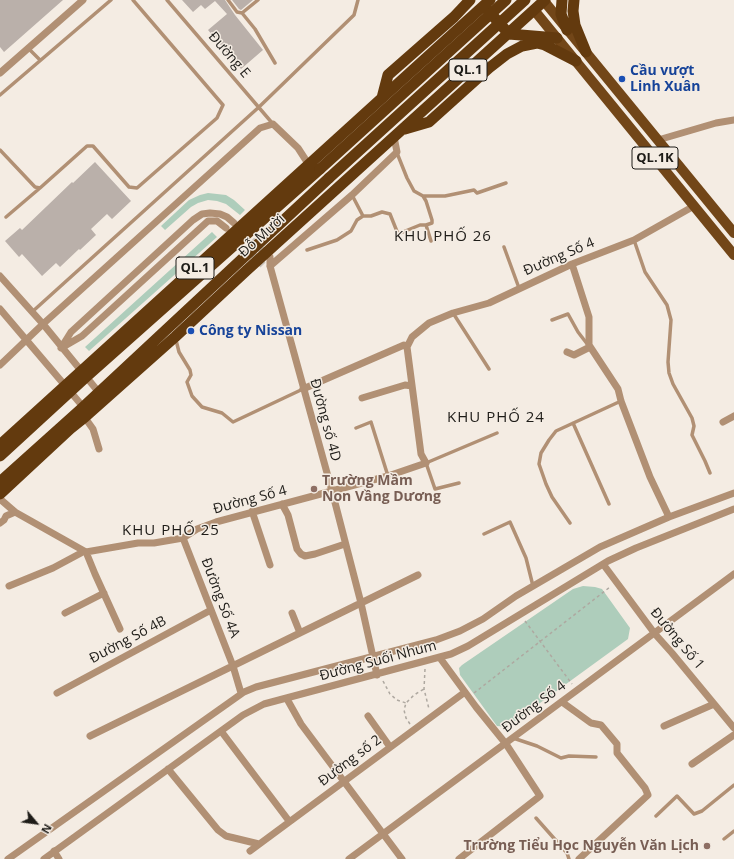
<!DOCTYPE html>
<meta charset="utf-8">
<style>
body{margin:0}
#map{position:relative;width:734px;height:859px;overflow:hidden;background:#f4ece3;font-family:"Open Sans",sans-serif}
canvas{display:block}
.north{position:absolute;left:16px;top:803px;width:40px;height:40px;-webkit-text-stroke:3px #f4ece3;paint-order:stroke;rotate:119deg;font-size:11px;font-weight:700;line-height:16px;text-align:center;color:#1e1c18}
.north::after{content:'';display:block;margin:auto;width:14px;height:18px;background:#1e1c18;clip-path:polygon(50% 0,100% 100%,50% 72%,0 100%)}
</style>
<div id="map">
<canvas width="734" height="859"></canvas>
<div class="north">N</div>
</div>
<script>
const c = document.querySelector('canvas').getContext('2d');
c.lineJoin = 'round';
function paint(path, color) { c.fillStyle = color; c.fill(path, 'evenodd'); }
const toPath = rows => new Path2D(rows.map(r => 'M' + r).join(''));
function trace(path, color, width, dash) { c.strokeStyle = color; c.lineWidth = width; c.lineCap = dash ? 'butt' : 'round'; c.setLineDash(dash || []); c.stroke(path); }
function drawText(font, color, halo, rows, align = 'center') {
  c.font = font + ' "Open Sans",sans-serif'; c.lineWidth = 3; c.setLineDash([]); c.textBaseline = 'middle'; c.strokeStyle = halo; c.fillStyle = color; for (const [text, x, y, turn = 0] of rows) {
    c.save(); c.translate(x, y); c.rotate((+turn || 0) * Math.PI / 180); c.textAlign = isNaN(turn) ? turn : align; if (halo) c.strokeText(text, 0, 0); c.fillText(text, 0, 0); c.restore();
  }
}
paint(toPath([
 [208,193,226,195,234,200,245,210,240,215,226,204,217,201,208,200,198,203,191,207,165,230,161,226,189,200,200,195],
 [212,232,217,237,89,351,85,347],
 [583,586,595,587,602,589,630,628,628,639,507,727,497,726,460,675,459,668,462,665,573,589]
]), '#aecdbb');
paint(toPath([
 [0,0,63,0,4,52,0,47],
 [182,0,225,0,235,15,263,50,241,69,208,30,227,14,215,1,205,9,201,5,193,12],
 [232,0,253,0,241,10,239,9],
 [95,162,131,201,112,219,107,214,91,229,96,235,80,250,79,249,60,267,56,263,42,276,22,254,19,257,5,241,20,228,22,230,72,182,73,183]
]), '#bab0aa');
trace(toPath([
 [244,233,268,256],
 [238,239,263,265]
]), '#c9c2ba', 7, [7, 3.5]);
trace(toPath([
 [525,621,572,684],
 [425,669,424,689,429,709],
 [383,681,390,694,397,700,406,703],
 [474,693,610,587],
 [410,724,406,718,404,710,406,703,414,695,424,689]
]), '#aea8a0', 1.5, [3, 3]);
trace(toPath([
 [167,0,273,124],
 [228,0,237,12,242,13,258,0],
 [242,13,255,29,275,63],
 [28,48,40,60],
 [0,95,111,0],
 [0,150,35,187,40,188,87,146,93,146,129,187,137,188,217,118,223,105,133,0],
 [397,153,407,178,414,191,423,196,426,201,432,220,432,223,426,225,431,241],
 [352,195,363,216],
 [423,196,445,196,474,190,477,193,506,183],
 [6,217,40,188],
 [634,240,645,272,667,305,671,320,668,362,669,373,673,384,692,418,694,426,692,435,705,461,710,473],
 [504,247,519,288],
 [307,250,337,240,351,231,357,220,363,216,371,216,382,212,390,214,398,234,420,225,426,225],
 [32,312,259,107,354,15,358,0],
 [453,313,489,369],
 [552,320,568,314,578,332,588,345],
 [176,340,179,352,190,370,191,375,187,382,192,396,202,407,222,413,233,422,303,389],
 [573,423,609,504],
 [356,428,371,422,388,476],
 [459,483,435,489,426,463,497,433],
 [570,523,552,497,546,484,539,464,541,453,549,440,556,431,621,401],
 [484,534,510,522,526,558,533,586],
 [513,738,537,746,561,758,569,756,596,757],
 [656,816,677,796,694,814,702,811,734,785],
 [536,818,567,853,569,859],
 [724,839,734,831]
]), '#b19074', 3.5);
trace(toPath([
 [0,73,83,0],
 [658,140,716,123,734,120],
 [270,257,270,266,332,491,361,603,377,675],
 [572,264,589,317,589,345,618,389,621,401,650,477,669,517],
 [270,266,352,195,397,152,394,137],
 [0,276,43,324,101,395],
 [0,309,85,409],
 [63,347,82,336,208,221,217,221,226,228],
 [61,348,71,332,193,220,202,214,210,213,220,214,227,217,234,223],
 [567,352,574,355,590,347],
 [0,365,43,324,260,128,273,124,298,148,309,165],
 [303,389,404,345,407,347],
 [362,398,405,385,412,386],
 [83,415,93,429,99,449],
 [723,422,734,416],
 [0,499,15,512,86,552,138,543,154,543,183,538,197,529,216,522,388,476,426,463,421,454,407,347,412,337,429,323,453,313,489,303,572,264,634,240,694,206],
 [282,504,288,515,297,549,301,554,305,556,315,554,345,544],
 [252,511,270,565],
 [0,523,4,520,6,516,15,512],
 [183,538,233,666,241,693],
 [86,552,95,574,120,629],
 [603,564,655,634,672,653,734,728],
 [9,586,53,568,81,553,82,550],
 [65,613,104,593],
 [292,613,300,633],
 [440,658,476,707,506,744,540,796,459,859],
 [57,693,211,610],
 [287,699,301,724,402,859],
 [562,702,591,723,601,725,617,744,617,753,645,788,648,795,579,859],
 [368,716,390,747],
 [664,726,714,704],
 [221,731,289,821],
 [90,736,418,575],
 [692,764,734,735],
 [168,769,218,830,226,836,259,844],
 [54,851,59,859],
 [250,851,465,692],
 [8,859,244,692,256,687,436,640,460,631,483,619,516,596,600,547,669,517,734,493],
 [44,859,243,715,264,704,451,654,468,646,608,561,636,548,734,509],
 [349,859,734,574]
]), '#b19074', 7);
trace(toPath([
 [544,1,734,233],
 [534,10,734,255]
]), '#724618', 10);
trace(toPath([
 [562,0,561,14,567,30],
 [574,0,573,11,575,25,586,52],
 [484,6,509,34,557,38],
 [382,98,388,75,454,17,470,0],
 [405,129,429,122,489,68,507,54,522,46,537,43,545,45,576,61],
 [0,445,490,0],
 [0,456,86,377,320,169],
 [0,482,80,410,329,178],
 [0,494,70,429,85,417,175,337,247,270,545,0]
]), '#633a0e', 11);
trace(toPath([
 [320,169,506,0],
 [329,178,525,0]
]), '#633a0e', 11);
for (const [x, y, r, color] of [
 [622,79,4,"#1a4fb4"],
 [191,331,4,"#1a4fb4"],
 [314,489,4,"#8d6e63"],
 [707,846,4,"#8d6e63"]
]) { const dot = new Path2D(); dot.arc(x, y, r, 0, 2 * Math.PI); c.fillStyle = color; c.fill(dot); trace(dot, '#f4ece3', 1.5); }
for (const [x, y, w] of [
 [468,70,38],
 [655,158,46],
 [195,268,38]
]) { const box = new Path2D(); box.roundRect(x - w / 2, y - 11, w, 22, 3); c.fillStyle = '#f4ece3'; c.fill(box); trace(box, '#1e1c18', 1); }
drawText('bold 13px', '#1e1c18', null, [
 ["QL.1",468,70],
 ["QL.1K",655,158],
 ["QL.1",195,268]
]);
drawText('14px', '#1e1c18', '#f4ece3', [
 ["Đường E",229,55,49],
 ["Đỗ Mười",262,236,-42],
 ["Đường Số 4",559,257,-23],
 ["Đường số 4D",325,420,75],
 ["Đường Số 4",250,500,-15],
 ["Đường Số 4A",220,598,69],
 ["Đường Số 1",677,639,50],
 ["Đường Số 4B",128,640,-28],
 ["Đường Suối Nhum",378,661,-15],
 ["Đường Số 4",534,707,-37],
 ["Đường số 2",350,761,-37]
]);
drawText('bold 14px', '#164399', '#f4ece3', [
 ["Cầu vượt",630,71],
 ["Linh Xuân",630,87],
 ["Công ty Nissan",199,331]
], 'left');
drawText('bold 14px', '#785e54', '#f4ece3', [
 ["Trường Mầm",322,481],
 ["Non Vầng Dương",322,497],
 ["Trường Tiểu Học Nguyễn Văn Lịch",699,846,"right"]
], 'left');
c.letterSpacing = '1px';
drawText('15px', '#1e1c18', '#f4ece3', [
 ["KHU PHỐ 26",443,237],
 ["KHU PHỐ 24",496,418],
 ["KHU PHỐ 25",171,531]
]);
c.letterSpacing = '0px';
</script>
